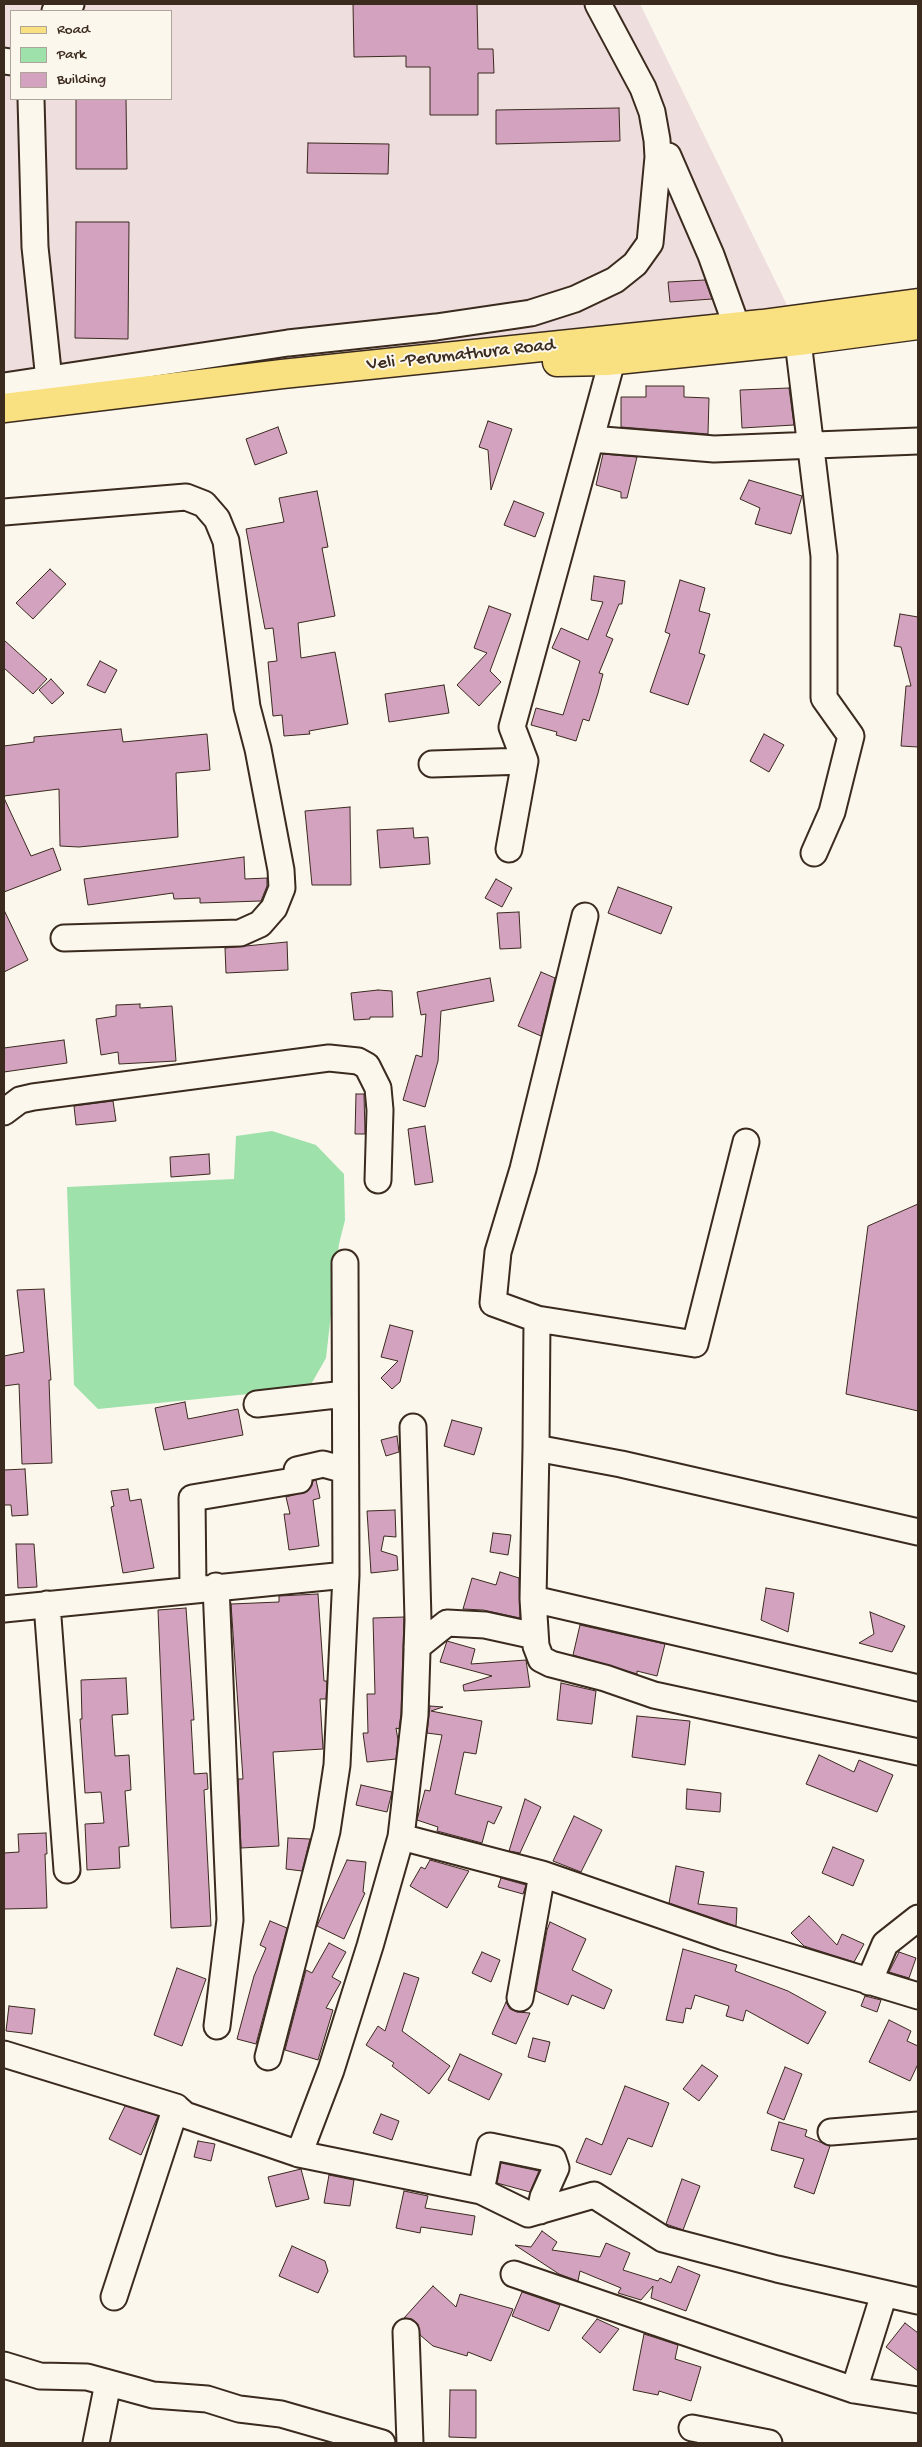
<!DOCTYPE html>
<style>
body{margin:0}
#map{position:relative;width:922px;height:2447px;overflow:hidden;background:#fbf7ec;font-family:"Gochi Hand",sans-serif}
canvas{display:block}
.frame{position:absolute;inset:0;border:5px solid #3b2a1e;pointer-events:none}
.legend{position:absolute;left:10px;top:10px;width:162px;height:90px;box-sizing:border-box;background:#fbf7ec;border:1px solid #aea59a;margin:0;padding:6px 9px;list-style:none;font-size:15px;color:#3b2a1e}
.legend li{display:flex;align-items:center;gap:10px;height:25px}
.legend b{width:25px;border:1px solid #aea59a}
</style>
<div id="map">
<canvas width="922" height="2447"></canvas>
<div class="frame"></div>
<ul class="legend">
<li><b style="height:6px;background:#f9e181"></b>Road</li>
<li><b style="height:14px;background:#9fe1ab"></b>Park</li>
<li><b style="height:14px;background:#d3a2bf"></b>Building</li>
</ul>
</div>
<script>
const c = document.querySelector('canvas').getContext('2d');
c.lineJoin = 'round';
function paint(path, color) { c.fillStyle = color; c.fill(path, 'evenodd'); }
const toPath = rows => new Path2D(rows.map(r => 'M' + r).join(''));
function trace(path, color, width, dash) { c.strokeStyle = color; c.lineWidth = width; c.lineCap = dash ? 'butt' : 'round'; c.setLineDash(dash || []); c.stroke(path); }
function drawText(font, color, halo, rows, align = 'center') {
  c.font = font + ' "Gochi Hand",sans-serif'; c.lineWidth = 4; c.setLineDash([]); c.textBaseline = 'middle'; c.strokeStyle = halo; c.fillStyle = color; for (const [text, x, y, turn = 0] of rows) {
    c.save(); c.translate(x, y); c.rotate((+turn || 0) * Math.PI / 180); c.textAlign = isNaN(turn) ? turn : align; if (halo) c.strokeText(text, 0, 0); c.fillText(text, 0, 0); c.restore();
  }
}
paint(toPath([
 [4,4,640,4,789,309,256,364,4,393],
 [11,11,171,11,171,99,11,99]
]), '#efdede');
paint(toPath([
 [272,1131,316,1145,344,1174,345,1220,339,1244,326,1358,309,1388,98,1409,74,1385,67,1187,234,1179,236,1136]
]), '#9fe1ab');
const building = toPath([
 [353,4,477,4,478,49,493,49,494,73,478,73,478,115,430,115,430,67,406,67,406,56,354,57,353,4],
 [76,99,126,99,127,169,76,169,76,99],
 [619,108,620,141,496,144,496,110,619,108],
 [308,143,389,144,388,174,307,173,308,143],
 [76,222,129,222,128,339,75,338,76,222],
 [705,280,712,299,670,302,668,282,705,280],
 [646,386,684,386,684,397,709,398,708,434,621,427,621,397,646,397,646,386],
 [789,388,794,425,742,428,740,390,789,388],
 [488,421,512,429,491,490,488,450,479,447,488,421],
 [278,427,287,453,255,465,246,439,278,427],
 [603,454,637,457,627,498,621,498,621,492,596,485,603,454],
 [749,480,802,496,791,534,755,524,760,508,740,499,749,480],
 [317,491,328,547,322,548,335,616,298,623,301,658,335,652,348,724,309,731,310,734,284,736,282,715,273,716,268,662,277,661,273,628,265,629,246,529,284,522,279,498,317,491],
 [514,501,544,513,535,537,504,525,514,501],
 [50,569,66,584,33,619,16,603,50,569],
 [594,576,625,581,622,604,619,604,606,636,613,639,599,673,603,674,598,693,589,721,583,719,576,741,556,735,557,732,531,725,536,708,563,715,580,661,552,648,561,628,588,640,603,602,591,600,594,576],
 [680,580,705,588,699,611,710,614,699,653,705,655,688,705,650,692,670,634,665,632,680,580],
 [489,606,511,614,490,671,501,682,479,706,457,685,487,653,474,648,489,606],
 [900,614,918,617,918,747,901,746,906,686,911,686,901,647,894,646,900,614],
 [4,640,47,679,33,694,4,668,4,640],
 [100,661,117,670,105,693,87,685,100,661],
 [51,679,64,693,52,704,39,690,51,679],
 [444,685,449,713,389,722,385,694,444,685],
 [121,729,123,742,207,734,210,770,176,773,178,837,79,847,60,846,59,789,4,796,4,746,34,742,34,737,121,729],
 [764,734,784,745,769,772,750,761,764,734],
 [4,798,31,856,53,848,61,870,4,892,4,798],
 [350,807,351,885,312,885,305,811,350,807],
 [413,828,414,838,428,837,430,864,380,868,377,830,413,828],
 [244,857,245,879,267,878,267,886,261,901,200,903,200,898,174,899,173,893,88,905,84,879,244,857],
 [496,879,512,888,502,907,485,898,496,879],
 [618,887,672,907,661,934,608,913,618,887],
 [4,910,28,960,4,972,4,910],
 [519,912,521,948,500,949,497,913,519,912],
 [287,942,288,970,226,973,225,948,287,942],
 [541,972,555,978,541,1036,518,1026,541,972],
 [490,978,494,1001,441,1011,438,1061,425,1107,403,1100,416,1055,422,1057,426,1014,421,1015,417,992,490,978],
 [378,990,392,991,393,1017,370,1017,370,1019,354,1020,351,993,378,990],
 [140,1004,140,1008,172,1006,176,1061,119,1064,118,1052,101,1055,96,1019,116,1016,116,1005,140,1004],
 [64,1040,67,1063,4,1072,4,1048,64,1040],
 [356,1094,364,1094,365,1134,355,1134,356,1094],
 [113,1101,116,1121,76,1125,74,1106,113,1101],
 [425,1126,433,1182,415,1185,408,1129,425,1126],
 [209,1154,210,1174,171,1177,170,1157,209,1154],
 [918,1204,918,1411,846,1394,868,1226,918,1204],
 [44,1289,51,1380,49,1380,52,1463,22,1464,19,1384,4,1386,4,1356,24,1352,17,1290,44,1289],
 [390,1325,413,1331,400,1382,392,1389,381,1378,398,1361,381,1357,390,1325],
 [185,1402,188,1419,238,1409,243,1435,164,1450,155,1408,185,1402],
 [452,1420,482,1428,474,1455,444,1446,452,1420],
 [397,1436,399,1452,386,1456,381,1440,397,1436],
 [25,1469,28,1515,12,1516,11,1505,4,1505,4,1470,25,1469],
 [316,1480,320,1498,313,1500,319,1546,289,1550,284,1514,290,1514,286,1497,308,1491,313,1481,316,1480],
 [128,1489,130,1501,141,1499,154,1568,123,1573,111,1507,114,1506,111,1491,128,1489],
 [395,1510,396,1537,384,1536,381,1551,397,1556,398,1570,371,1573,367,1511,395,1510],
 [493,1533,511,1535,508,1555,490,1552,493,1533],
 [16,1544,34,1544,37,1587,18,1588,16,1544],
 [500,1572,519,1578,520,1618,483,1610,463,1609,472,1578,496,1585,500,1572],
 [766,1588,794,1593,788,1632,761,1620,766,1588],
 [318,1594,324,1681,327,1681,326,1699,320,1699,323,1749,273,1752,279,1846,241,1848,238,1779,243,1779,231,1604,279,1602,279,1596,318,1594],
 [186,1608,194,1720,191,1720,194,1774,207,1773,208,1789,204,1790,211,1926,171,1928,158,1610,186,1608],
 [870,1612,905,1626,892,1652,859,1643,874,1634,870,1612],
 [404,1617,401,1714,399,1729,396,1728,398,1740,396,1759,367,1762,363,1733,368,1733,367,1694,375,1694,373,1618,404,1617],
 [580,1625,665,1644,657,1676,637,1671,637,1674,573,1655,580,1625],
 [447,1641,475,1649,471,1664,526,1660,530,1687,464,1691,463,1685,492,1676,440,1662,447,1641],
 [126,1678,128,1714,112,1715,115,1756,129,1755,131,1790,125,1791,129,1846,119,1847,120,1868,87,1870,85,1824,104,1823,101,1792,85,1793,80,1719,82,1719,81,1680,126,1678],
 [561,1683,596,1691,592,1724,557,1720,561,1683],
 [430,1706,443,1707,431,1711,482,1721,476,1754,464,1752,455,1794,502,1807,494,1824,488,1821,482,1843,437,1831,438,1827,417,1820,425,1790,430,1791,442,1735,427,1733,430,1706],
 [637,1716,690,1721,685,1765,632,1757,637,1716],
 [819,1755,854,1772,859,1760,893,1775,877,1812,806,1784,819,1755],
 [361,1785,392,1792,387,1812,356,1805,361,1785],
 [687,1789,721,1793,720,1812,686,1809,687,1789],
 [525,1799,541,1807,520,1853,509,1851,525,1799],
 [574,1816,602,1830,581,1872,553,1861,574,1816],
 [46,1833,47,1854,45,1854,47,1908,4,1909,4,1853,19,1852,18,1834,46,1833],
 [288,1838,310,1839,302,1871,286,1869,288,1838],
 [833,1847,864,1860,853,1886,822,1873,833,1847],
 [347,1860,366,1862,363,1892,365,1893,344,1939,317,1926,347,1860],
 [430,1860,469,1871,447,1908,410,1886,421,1867,425,1869,430,1860],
 [676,1866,704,1872,698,1904,737,1908,736,1926,669,1903,676,1866],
 [501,1878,526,1885,523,1894,498,1887,501,1878],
 [809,1916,837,1945,842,1934,864,1944,854,1962,804,1946,791,1933,809,1916],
 [270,1921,287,1928,256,2044,237,2039,254,1976,266,1948,260,1945,270,1921],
 [550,1922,586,1939,572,1970,612,1990,604,2009,572,1995,568,2005,536,1991,547,1930,550,1922],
 [329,1943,346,1952,332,1977,341,1982,326,2008,333,2010,318,2060,285,2050,306,1970,312,1973,329,1943],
 [683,1949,737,1965,735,1971,788,1991,826,2012,808,2044,746,2010,743,2021,726,2016,729,2006,695,1995,691,2009,686,2008,683,2023,666,2020,683,1949],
 [482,1952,500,1960,491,1982,472,1973,482,1952],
 [899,1952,916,1958,909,1978,889,1972,899,1952],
 [177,1968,206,1979,182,2046,154,2035,177,1968],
 [404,1973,419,1978,402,2031,450,2066,429,2094,392,2066,394,2063,366,2045,378,2026,385,2031,404,1973],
 [865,1996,881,2000,877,2012,861,2006,865,1996],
 [506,2002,510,2009,517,2012,530,2013,516,2044,492,2034,506,2002],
 [9,2006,35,2009,32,2034,6,2031,9,2006],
 [889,2020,911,2031,907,2041,918,2046,918,2064,910,2081,869,2062,889,2020],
 [533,2038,550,2042,545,2062,528,2057,533,2038],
 [460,2054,502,2074,489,2100,448,2080,460,2054],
 [702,2065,718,2076,699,2101,683,2089,702,2065],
 [785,2067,802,2074,784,2120,767,2113,785,2067],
 [625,2086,669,2103,652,2147,628,2138,611,2175,576,2162,586,2138,602,2145,625,2086],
 [125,2106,158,2116,141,2155,109,2139,125,2106],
 [381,2114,399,2121,392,2140,373,2133,381,2114],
 [779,2122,807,2130,805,2136,830,2146,814,2194,794,2187,804,2159,771,2150,779,2122],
 [198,2141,215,2144,211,2161,194,2157,198,2141],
 [501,2163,539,2171,530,2192,497,2183,501,2163],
 [301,2169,309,2199,276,2207,268,2177,301,2169],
 [329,2175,354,2180,350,2206,324,2203,329,2175],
 [682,2179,700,2186,683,2230,666,2224,682,2179],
 [404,2191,428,2196,425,2208,475,2216,472,2235,421,2227,420,2233,396,2228,404,2191],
 [542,2231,557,2242,552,2250,600,2257,606,2243,630,2253,623,2270,658,2281,660,2278,671,2283,678,2266,700,2275,686,2311,651,2298,653,2286,641,2300,618,2293,621,2288,580,2271,578,2281,559,2274,515,2245,531,2247,542,2231],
 [292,2246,325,2261,328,2271,318,2293,279,2276,292,2246],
 [433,2286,456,2307,460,2294,513,2309,491,2361,468,2352,467,2356,433,2346,420,2335,418,2324,412,2319,404,2318,433,2286],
 [522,2292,560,2305,549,2331,512,2316,522,2292],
 [597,2319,619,2329,600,2353,582,2338,597,2319],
 [905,2323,918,2333,918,2371,886,2347,905,2323],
 [644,2334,678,2345,675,2359,701,2367,691,2401,659,2391,658,2395,633,2390,644,2334],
 [450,2390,476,2390,476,2438,449,2437,450,2390]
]);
paint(building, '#d3a2bf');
trace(building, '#3b2a1e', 1);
const minor = toPath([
 [55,11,71,4],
 [4,61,11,62],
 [31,99,35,247,49,380],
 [668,156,711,255,737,327],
 [798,341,824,556,824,698,851,736,832,812,814,853],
 [4,386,288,343,436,327,531,313,575,299,615,280,635,264,650,243,658,157,657,140,652,112,643,88,598,4],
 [591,439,714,449,918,441],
 [4,512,186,497,204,504,217,519,226,541,247,707,258,749,281,870,282,888,274,908,260,924,240,933,64,938],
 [432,764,525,761],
 [509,849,525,761,512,727,612,361],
 [585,916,523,1169,498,1252,493,1303,537,1319,536,1448,621,1464,918,1532],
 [4,1112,20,1100,33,1097,329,1058,358,1061,367,1066,378,1088,380,1110,378,1180],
 [537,1319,695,1344,746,1142],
 [257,1404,345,1394],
 [536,1448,533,1599,536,1646,541,1659,551,1664,605,1678,654,1695,918,1752],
 [216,1586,230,1920,217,2026],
 [193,1589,192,1498,299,1480,297,1470,323,1464,345,1470],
 [533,1599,918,1688],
 [47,1604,67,1870],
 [4,1609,346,1575],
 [417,1647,447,1623,485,1625,535,1636],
 [401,1837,542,1874,724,1937,918,1996],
 [869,1982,885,1944,918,1918],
 [520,1998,542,1874],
 [4,2054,176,2107,185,2115,299,2154,331,2070,370,1946,401,1837,415,1715,418,1620,413,1427],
 [268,2057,327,1831,337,1765,346,1575,345,1263],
 [831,2132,918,2125],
 [299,2154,481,2191,528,2214,594,2195,663,2239,777,2269,918,2301],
 [481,2191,490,2146,553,2159,556,2168,543,2197,540,2211],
 [514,2274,854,2390,918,2400],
 [114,2297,176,2107],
 [406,2332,410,2443],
 [4,2365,40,2376,87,2377,153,2395,207,2399,239,2409,281,2414,382,2443],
 [854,2390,884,2294],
 [692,2428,769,2443],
 [96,2443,108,2383]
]);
const major = toPath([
 [557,362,607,361,798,341,918,325],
 [4,408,282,374,762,324,918,303]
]);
trace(minor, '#3b2a1e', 29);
trace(major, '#3b2a1e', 31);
trace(minor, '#fbf7ec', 25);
trace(major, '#f9e181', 28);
drawText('19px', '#3b2a1e', '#fbf7ec', [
 ["Veli -Perumathura Road",461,356,-6]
]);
</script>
